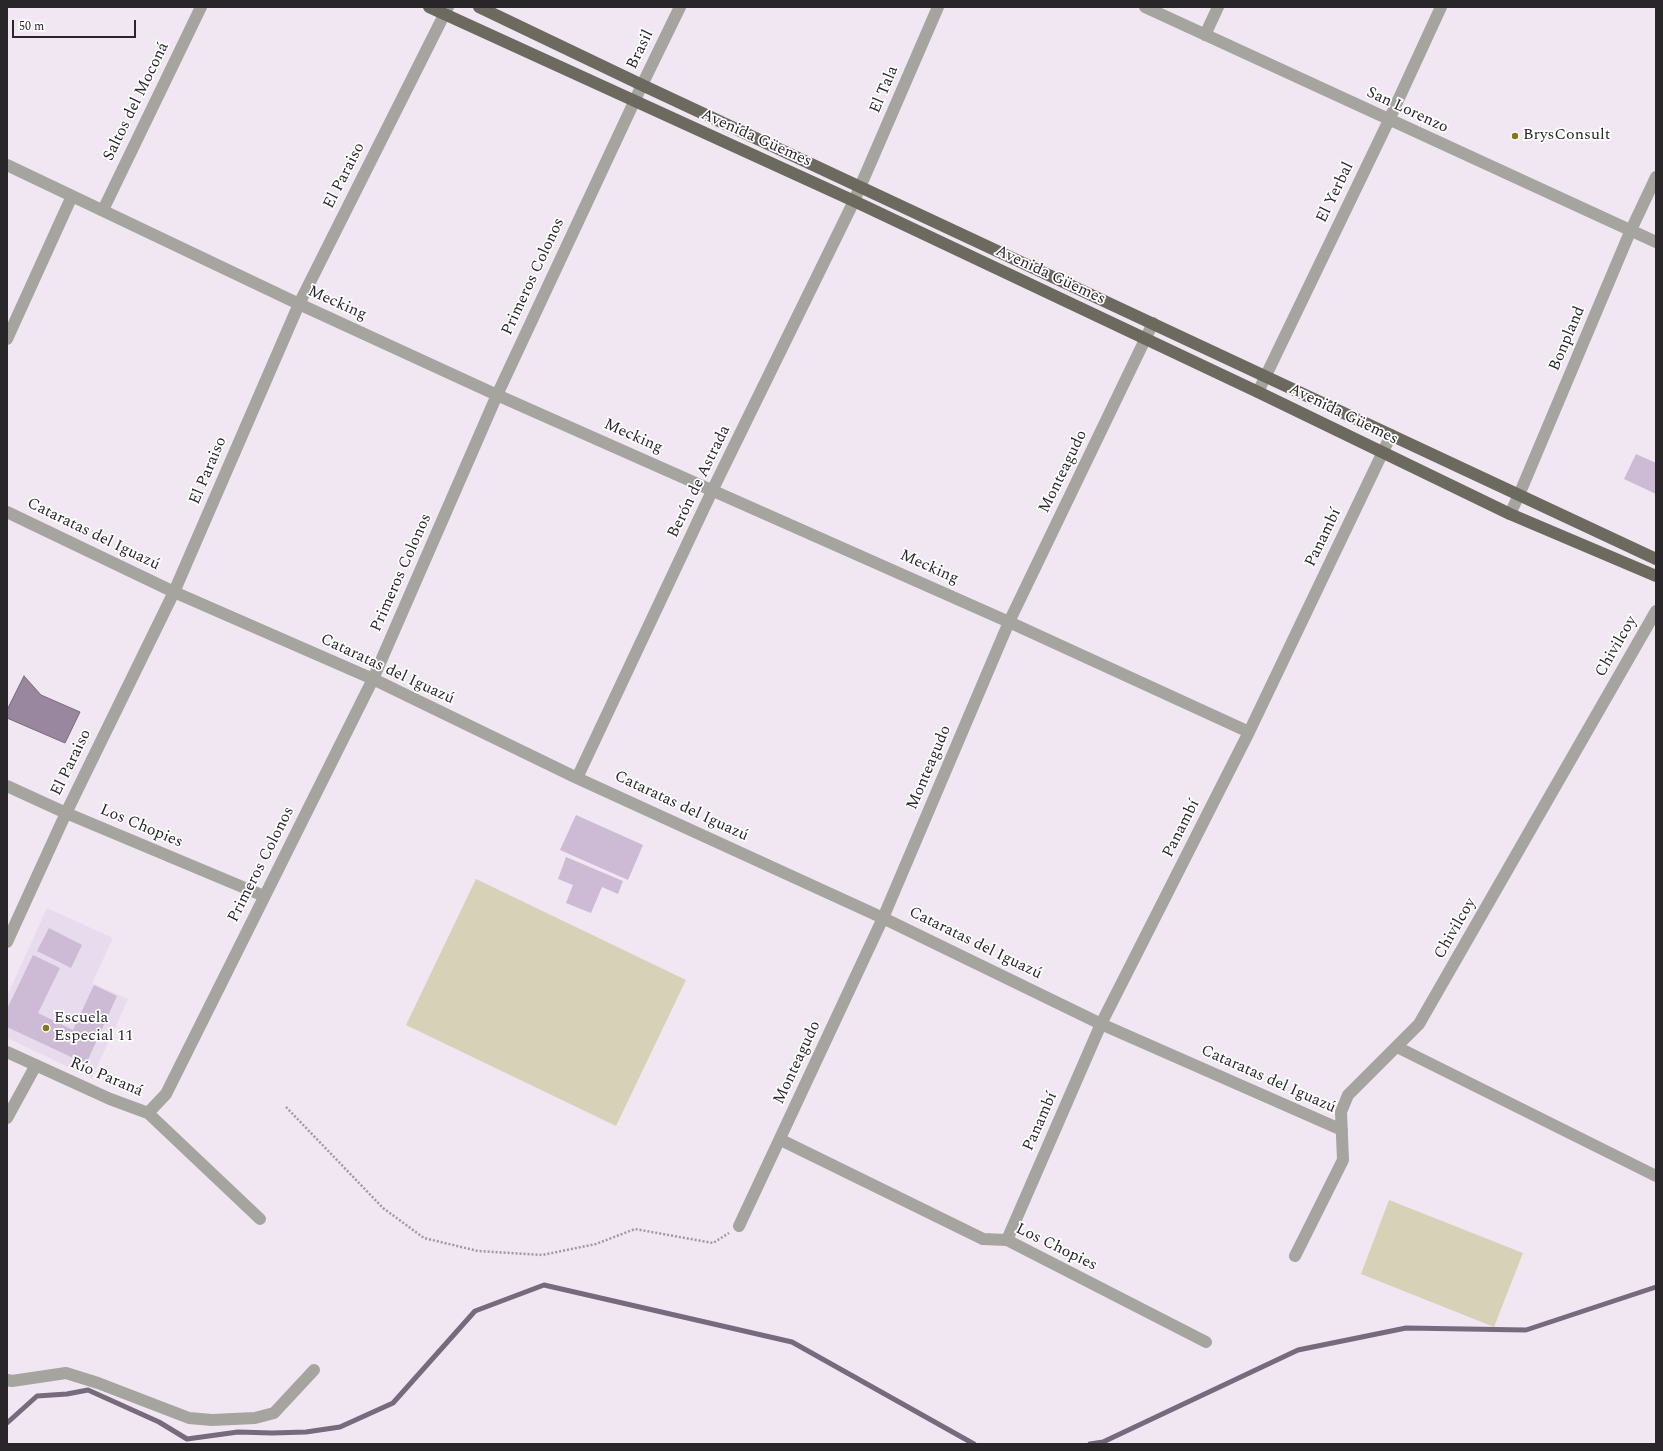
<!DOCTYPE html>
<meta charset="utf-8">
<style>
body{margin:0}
#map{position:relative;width:1663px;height:1451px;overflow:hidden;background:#f0e7f3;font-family:Spectral,serif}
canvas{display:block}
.frame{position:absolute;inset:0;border:8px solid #29262a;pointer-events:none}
.scale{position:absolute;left:12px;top:20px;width:124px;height:18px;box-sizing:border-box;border:2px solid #29262a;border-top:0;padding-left:5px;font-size:12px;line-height:14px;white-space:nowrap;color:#29262a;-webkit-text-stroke:3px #fff;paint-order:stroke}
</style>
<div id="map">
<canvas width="1663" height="1451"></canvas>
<div class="frame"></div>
<div class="scale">50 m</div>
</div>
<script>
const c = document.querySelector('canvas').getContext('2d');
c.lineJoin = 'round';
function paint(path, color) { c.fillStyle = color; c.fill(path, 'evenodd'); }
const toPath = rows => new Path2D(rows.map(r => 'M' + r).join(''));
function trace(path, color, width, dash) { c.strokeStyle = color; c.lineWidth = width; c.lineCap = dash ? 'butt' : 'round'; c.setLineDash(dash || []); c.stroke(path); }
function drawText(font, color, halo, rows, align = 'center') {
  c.font = font + ' Spectral,serif'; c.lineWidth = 3.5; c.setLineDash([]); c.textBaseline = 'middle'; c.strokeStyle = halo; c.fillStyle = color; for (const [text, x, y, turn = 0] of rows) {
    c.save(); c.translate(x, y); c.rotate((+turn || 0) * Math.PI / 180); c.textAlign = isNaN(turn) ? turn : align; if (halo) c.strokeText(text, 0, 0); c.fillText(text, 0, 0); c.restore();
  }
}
paint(toPath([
 [47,908,113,938,92,983,128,999,92,1078,7,1038,7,996]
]), '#e8dbed');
paint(toPath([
 [476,879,686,980,616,1126,406,1025],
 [1389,1200,1523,1253,1494,1327,1361,1274]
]), '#d7d1b8');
const water = toPath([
 [24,676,41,695,80,712,65,743,7,718,7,710,24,676]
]);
paint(water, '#99879f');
trace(water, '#776a7c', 1);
trace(toPath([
 [7,1423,37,1396,67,1394,88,1390,159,1422,187,1439,238,1432,272,1433,306,1432,340,1427,393,1403,475,1311,544,1285,792,1342,974,1444],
 [1090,1444,1103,1442,1298,1350,1406,1328,1526,1330,1656,1287]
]), '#776a7c', 5);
paint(toPath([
 [1636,454,1656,463,1656,494,1624,479],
 [576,815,643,845,628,880,560,850],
 [566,857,623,881,618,894,602,887,591,913,566,903,573,885,558,879],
 [49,928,82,945,71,968,37,951],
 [33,955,60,968,38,1013,73,1030,94,985,117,996,86,1064,7,1027,7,1009]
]), '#cdbad4');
trace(toPath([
 [286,1107,383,1208,424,1238,478,1251,542,1255,596,1244,635,1229,713,1243,729,1233]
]), '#9e98a0', 2.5, [2, 2]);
trace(toPath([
 [1145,7,1656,242],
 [1205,35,1218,7],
 [7,165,299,304,497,395,1009,622,1249,732],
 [103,210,201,7],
 [7,339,72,196],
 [1258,392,1389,120,1441,7],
 [7,512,174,592,373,679,577,778,883,918,1101,1024,1342,1130],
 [1510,514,1519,495,1630,232,1656,177],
 [577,778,713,489,854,201,938,7],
 [7,786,66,813,264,896],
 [7,942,66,813,174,592,299,304,448,7],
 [1397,1047,1656,1176],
 [7,1052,110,1099,148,1113,260,1219],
 [148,1113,166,1094,373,679,497,395,642,85,680,7],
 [7,1118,36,1065],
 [781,1140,983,1239,1007,1240,1206,1342],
 [739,1226,883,918,1009,622,1153,323],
 [1007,1240,1101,1024,1249,732,1391,435],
 [1295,1256,1343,1160,1341,1112,1348,1095,1419,1024,1656,611],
 [7,1380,12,1381,66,1373,98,1383,189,1418,212,1420,255,1418,274,1413,314,1370]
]), '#a5a49e', 12);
trace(toPath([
 [429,7,854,201,1258,392,1510,514,1656,576],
 [479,7,642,85,1656,559]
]), '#6c6a5f', 12);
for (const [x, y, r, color] of [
 [1515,136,4,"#887619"],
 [46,1028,4,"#887619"]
]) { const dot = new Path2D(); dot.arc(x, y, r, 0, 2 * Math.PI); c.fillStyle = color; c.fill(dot); trace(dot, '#fff', 1.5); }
drawText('16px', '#29262a', '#fff', [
 ["Brasil",641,50,-64],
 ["El Tala",885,90,-67],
 ["Saltos del Moconá",137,102,-64],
 ["San Lorenzo",1407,111,25],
 ["Avenida Güemes",756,139,24],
 ["El Paraiso",345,176,-63],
 ["El Yerbal",1336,193,-64],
 ["Avenida Güemes",1050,276,25],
 ["Primeros Colonos",534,277,-65],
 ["Mecking",337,304,24],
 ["Bonpland",1568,339,-67],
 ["Avenida Güemes",1343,415,26],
 ["Mecking",633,437,24],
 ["El Paraiso",209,471,-67],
 ["Monteagudo",1064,472,-64],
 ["Berón de Astrada",700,482,-64],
 ["Cataratas del Iguazú",93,535,26],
 ["Panambí",1324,538,-64],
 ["Mecking",929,568,24],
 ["Primeros Colonos",402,573,-66],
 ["Chivilcoy",1617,647,-60],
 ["Cataratas del Iguazú",387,670,25],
 ["El Paraiso",72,763,-64],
 ["Monteagudo",930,768,-67],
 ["Cataratas del Iguazú",681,807,25],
 ["Los Chopies",141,827,23],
 ["Panambí",1182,829,-63],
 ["Primeros Colonos",262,865,-63],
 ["Chivilcoy",1456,929,-60],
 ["Cataratas del Iguazú",975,944,26],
 ["Monteagudo",798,1063,-65],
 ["Río Paraná",106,1078,23],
 ["Cataratas del Iguazú",1268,1080,24],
 ["Panambí",1041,1122,-66],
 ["Los Chopies",1056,1248,26]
]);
drawText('16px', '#29262a', '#fff', [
 ["BrysConsult",1523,136],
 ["Escuela",54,1019],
 ["Especial 11",54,1037]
], 'left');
</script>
